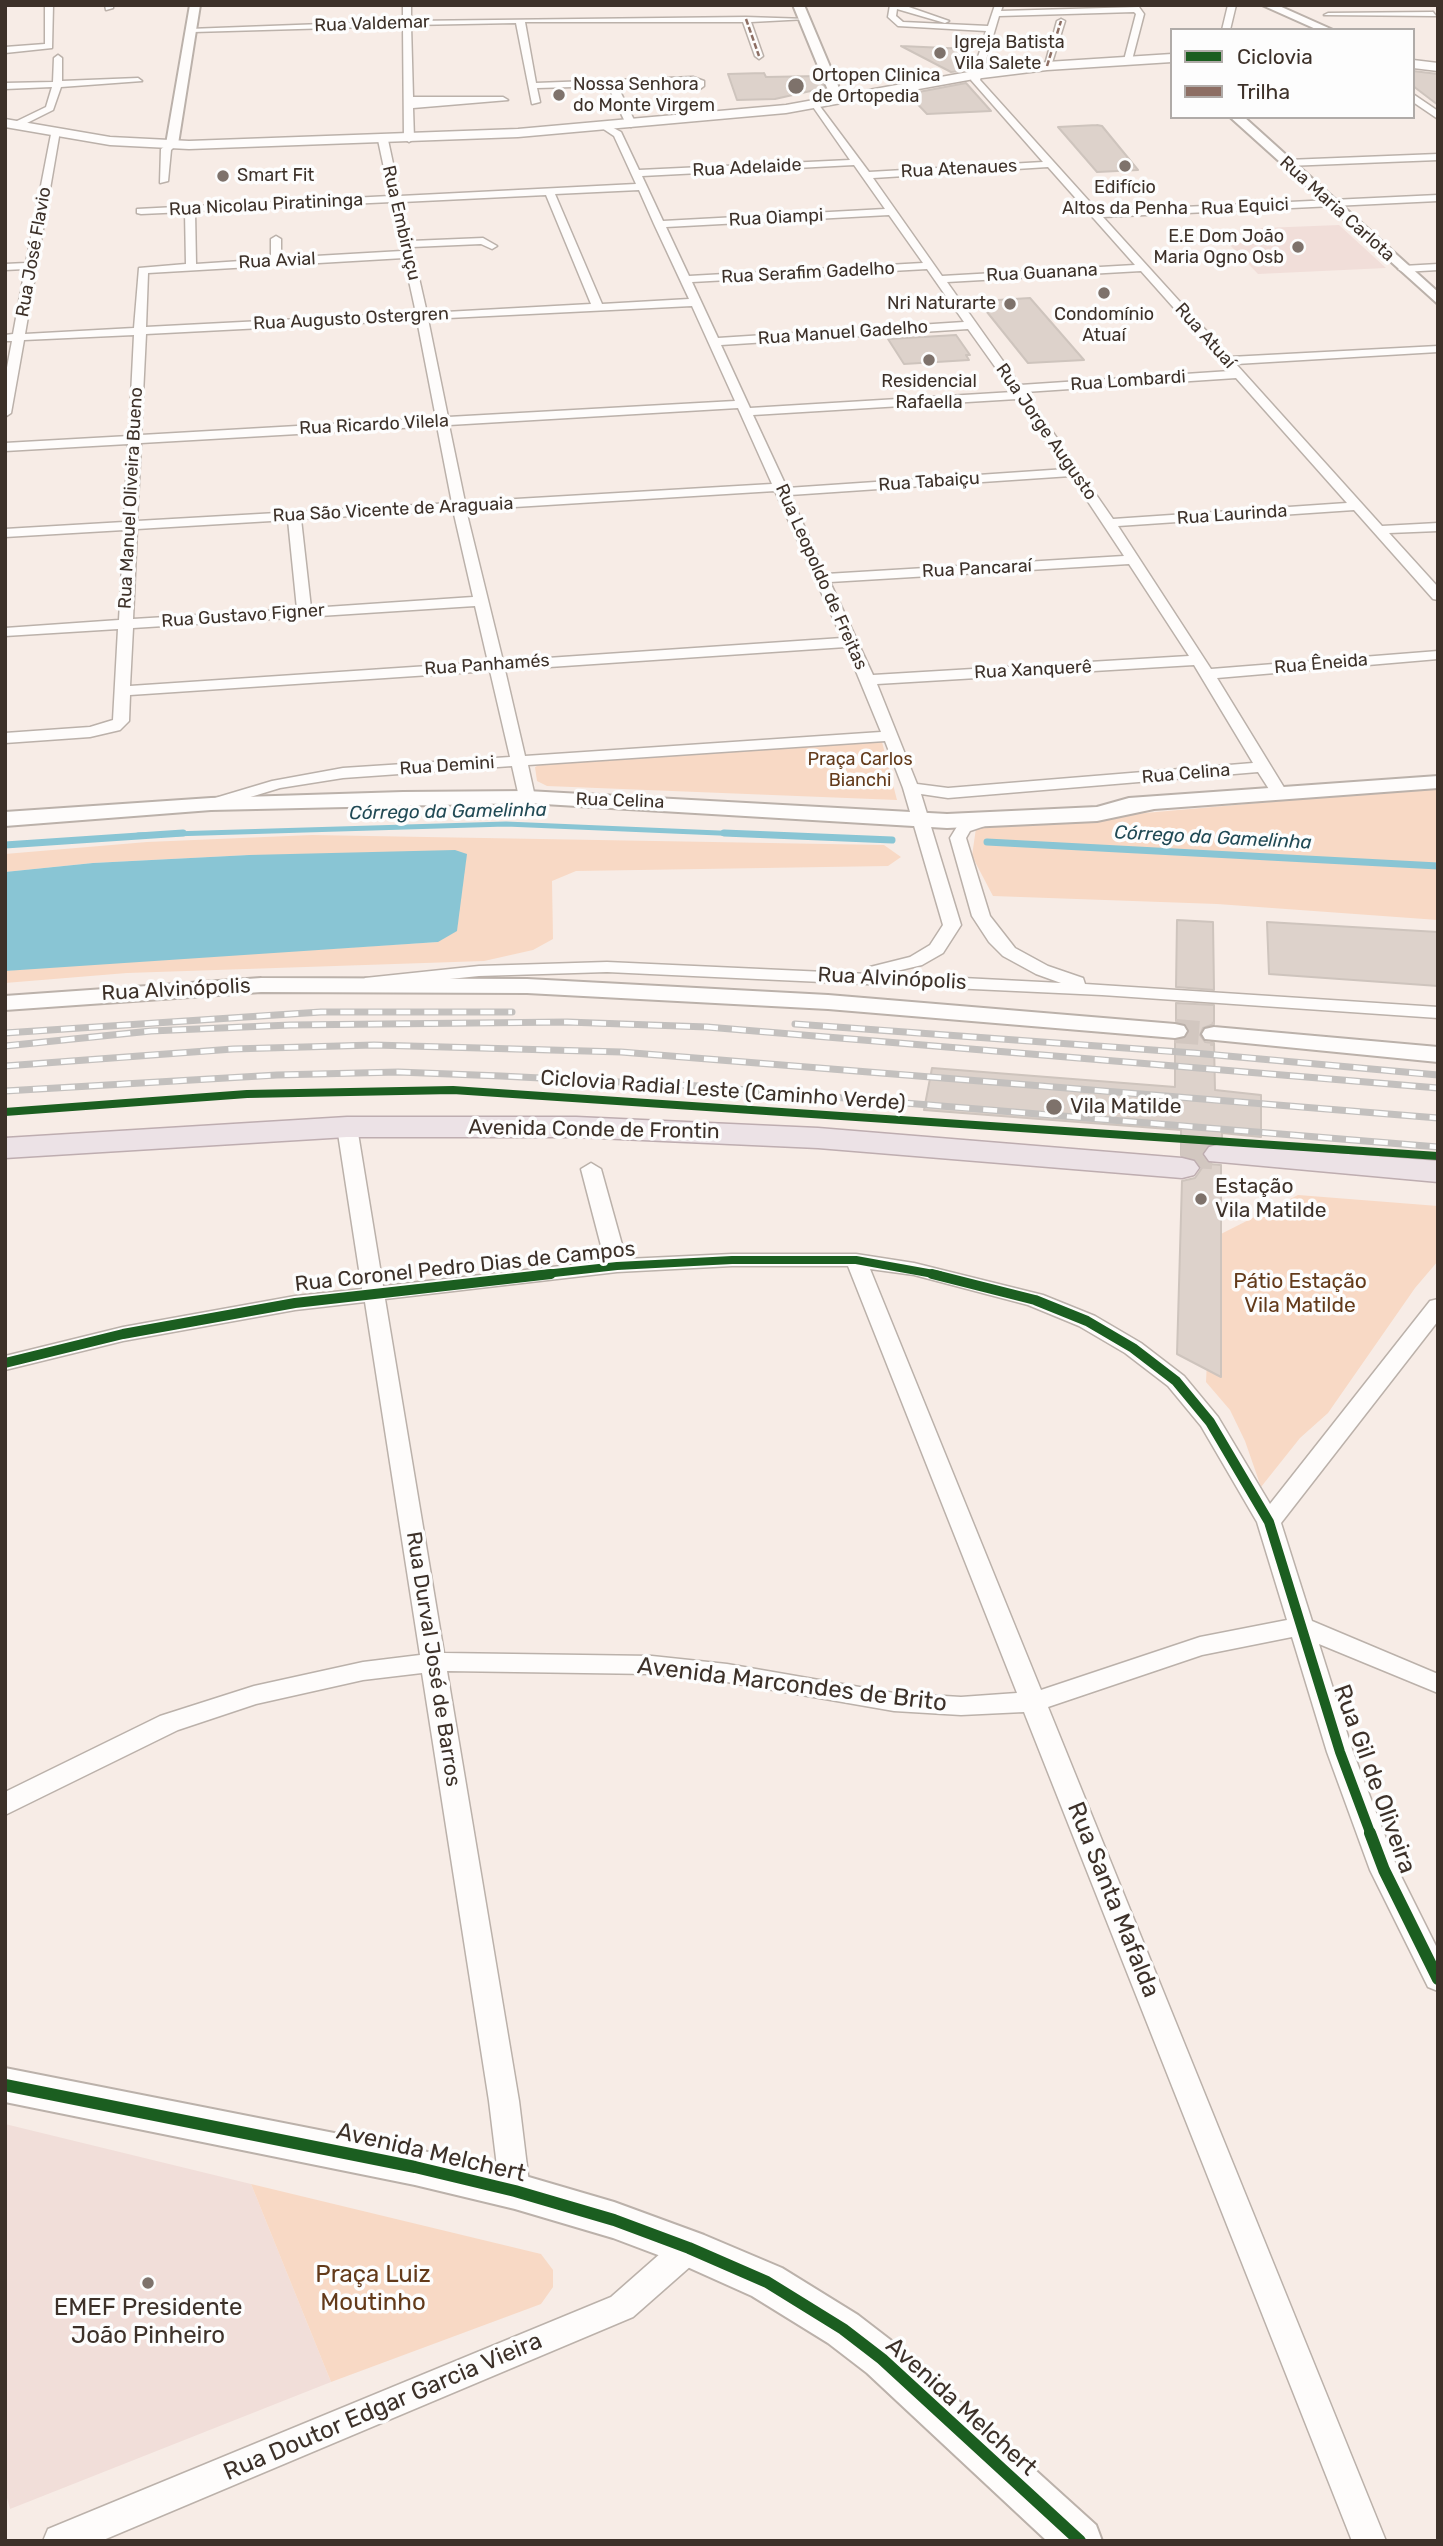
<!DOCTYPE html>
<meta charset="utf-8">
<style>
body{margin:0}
#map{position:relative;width:1443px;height:2546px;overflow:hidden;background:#f7ece6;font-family:Rubik,sans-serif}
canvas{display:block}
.frame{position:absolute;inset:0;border:7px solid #3d3129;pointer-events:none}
.legend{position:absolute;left:1170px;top:28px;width:245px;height:91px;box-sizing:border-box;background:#fdfdfd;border:2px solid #b0aba8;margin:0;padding:9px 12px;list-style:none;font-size:21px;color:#3d3129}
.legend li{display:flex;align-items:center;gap:14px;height:35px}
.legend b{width:35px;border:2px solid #b0aba8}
</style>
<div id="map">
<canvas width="1443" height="2546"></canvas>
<div class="frame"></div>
<ul class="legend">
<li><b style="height:9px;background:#1b5e20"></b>Ciclovia</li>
<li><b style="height:9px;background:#8d6e63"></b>Trilha</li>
</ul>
</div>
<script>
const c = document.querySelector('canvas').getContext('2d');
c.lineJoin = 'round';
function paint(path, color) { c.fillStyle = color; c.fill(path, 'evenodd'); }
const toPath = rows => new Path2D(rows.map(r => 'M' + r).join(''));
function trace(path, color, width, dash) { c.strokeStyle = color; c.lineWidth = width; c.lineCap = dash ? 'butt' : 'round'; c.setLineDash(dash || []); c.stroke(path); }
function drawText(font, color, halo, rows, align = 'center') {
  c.font = font + ' Rubik,sans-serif'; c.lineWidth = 7; c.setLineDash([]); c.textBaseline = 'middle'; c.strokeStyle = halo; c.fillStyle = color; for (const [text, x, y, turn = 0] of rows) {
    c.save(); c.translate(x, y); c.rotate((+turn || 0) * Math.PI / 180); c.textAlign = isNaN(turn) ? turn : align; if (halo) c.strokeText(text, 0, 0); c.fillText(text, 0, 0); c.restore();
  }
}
paint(toPath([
 [1339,225,1386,268,1258,274,1229,244,1251,242,1239,229],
 [5,2124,251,2184,331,2382,10,2509,5,2490]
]), '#f1ded9');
paint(toPath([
 [882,742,897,800,547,786,537,781,535,767,543,763],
 [1438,787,1438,920,1217,904,993,896,972,856,976,828],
 [312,835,884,845,901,857,888,866,576,871,552,881,553,939,533,950,484,961,127,973,5,983,5,971,63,965,438,942,249,855,93,863,5,872,5,854,147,842],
 [1298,1195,1438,1206,1438,1261,1415,1288,1328,1413,1300,1438,1261,1487,1245,1441,1230,1410,1206,1382,1213,1238],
 [251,2184,541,2254,553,2270,553,2287,541,2304,331,2382]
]), '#f8d9c5');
paint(toPath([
 [455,850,467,854,457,931,438,942,5,971,5,872,93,863,249,855]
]), '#89c5d4');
trace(toPath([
 [138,835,506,824,766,835]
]), '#89c5d4', 5);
trace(toPath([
 [724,833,892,840],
 [987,842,1438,866],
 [5,845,183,833]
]), '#89c5d4', 7);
const building = toPath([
 [901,46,968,49,959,71,951,72,901,46],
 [1413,71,1438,74,1438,105,1413,86,1413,71],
 [764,73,766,77,819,76,824,88,775,99,737,100,728,74,764,73],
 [966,83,991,111,927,114,908,94,966,83],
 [1097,125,1102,126,1138,170,1097,172,1058,127,1097,125],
 [1030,298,1084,360,1028,363,983,307,986,306,982,301,1030,298],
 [956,335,970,355,966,355,969,360,904,364,888,339,956,335],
 [1177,920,1213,922,1214,990,1176,987,1177,920],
 [1267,922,1438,932,1438,986,1269,974,1267,922],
 [1176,1003,1214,1005,1214,1024,1203,1028,1200,1035,1205,1042,1214,1043,1215,1090,1261,1095,1261,1137,1222,1133,1222,1141,1208,1144,1201,1154,1209,1164,1221,1165,1221,1377,1177,1354,1182,1181,1195,1178,1202,1168,1195,1158,1181,1155,1181,1130,924,1110,932,1068,1175,1087,1175,1041,1185,1039,1189,1032,1186,1025,1176,1021,1176,1003]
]);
paint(building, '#ddd2cb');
trace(building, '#cec4bd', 2);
trace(toPath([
 [1175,1031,1214,1034]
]), '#d2c7c0', 24, [24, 12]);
trace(toPath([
 [1181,1151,1221,1154]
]), '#d2c7c0', 32, [32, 17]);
const minor = toPath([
 [45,5,53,5,52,48,5,53,5,47,45,44,45,5],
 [105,5,113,5,113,8,106,10,105,5],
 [403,5,411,5,411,21,746,17,807,19,751,22,763,56,759,59,755,56,743,22,525,22,536,83,693,77,704,81,704,86,700,89,693,83,617,85,636,124,631,127,626,124,608,86,537,88,540,102,532,104,516,23,411,25,413,97,503,97,508,100,413,108,414,139,409,142,404,139,403,26,193,32,189,29,403,21,403,5],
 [890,5,903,5,949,21,945,23,897,9,896,16,903,22,988,26,995,5,1003,5,1001,11,1139,7,1144,14,1132,60,1128,63,1124,60,1136,14,1134,12,999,16,980,80,1098,211,1438,195,1438,201,1103,217,1230,357,1438,346,1438,352,1236,364,1382,526,1438,523,1438,531,1389,533,1438,587,1438,600,1433,599,1354,510,1118,526,1211,669,1438,651,1438,659,1217,678,1288,794,1286,797,1274,797,1258,772,948,798,921,794,961,925,943,953,922,965,884,974,1061,983,1036,974,1003,956,989,942,972,916,950,838,958,825,985,816,993,821,991,824,970,831,966,838,990,916,1015,948,1048,966,1083,978,1085,984,1438,1007,1438,1018,1102,995,607,972,479,976,371,987,365,986,362,982,365,978,479,966,607,962,869,974,870,967,910,957,930,945,943,925,903,788,885,741,528,765,535,797,527,802,519,797,512,766,343,778,280,788,211,809,203,804,205,801,272,781,343,768,510,757,490,671,130,695,129,721,120,730,90,737,5,743,5,733,90,727,113,720,118,629,5,636,5,628,119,620,124,530,5,537,5,529,124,522,128,444,5,451,5,443,129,436,134,335,24,340,11,413,5,417,5,378,12,341,5,341,5,335,13,334,25,269,5,270,5,264,26,263,52,129,60,131,25,334,134,328,139,268,186,264,185,212,141,214,137,213,137,209,390,196,378,140,383,137,388,140,400,196,636,184,614,136,599,126,604,123,621,132,639,170,850,160,811,104,816,101,869,172,1043,162,971,80,986,31,898,26,888,17,890,5],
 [854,165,885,209,663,221,642,176,854,165],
 [1048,167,1135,265,942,276,873,178,1048,167],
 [639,190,654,224,689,299,602,304,555,194,639,190],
 [546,195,591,304,427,313,412,247,481,244,492,249,497,246,483,238,411,241,402,202,546,195],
 [392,202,402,251,281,258,281,239,276,236,271,239,271,259,196,264,195,211,392,202],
 [889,215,923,263,689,276,666,227,889,215],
 [404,258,416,313,146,327,148,273,404,258],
 [927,269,964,322,718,338,692,282,927,269],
 [1141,271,1230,371,1020,385,947,282,1141,271],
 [692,306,735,401,448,417,428,319,692,306],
 [417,320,436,418,141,435,146,334,417,320],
 [968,329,1013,392,750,408,721,345,968,329],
 [1236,378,1347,503,1113,519,1025,392,1236,378],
 [1017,399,1066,469,787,488,753,415,1017,399],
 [738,408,772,484,465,502,449,425,738,408],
 [437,426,452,503,137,521,141,443,437,426],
 [1071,476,1124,556,826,574,790,495,1071,476],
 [775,491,842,638,503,661,466,510,775,491],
 [453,510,473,597,311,608,301,519,453,510],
 [288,520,297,609,133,619,137,529,288,520],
 [1129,564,1189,656,873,675,830,582,1129,564],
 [475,606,488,662,130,686,133,628,475,606],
 [846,647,881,732,525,756,505,670,846,647],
 [1194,665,1253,763,948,788,917,784,877,684,1194,665],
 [1228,5,1236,5,1230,30,1222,30,1228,5],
 [1433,12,1436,16,1324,15,1328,13,1433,12],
 [1061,19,1065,21,1051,66,1044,68,1057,21,1061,19],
 [58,55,62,58,62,81,138,78,142,81,61,87,53,110,21,126,15,126,15,122,46,107,52,87,5,89,5,83,53,82,54,58,58,55],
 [1413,94,1438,111,1438,119,1413,102,1413,94],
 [172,141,177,144,171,150,168,181,160,183,161,149,172,141],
 [1438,154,1438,160,1287,166,1282,163,1287,160,1438,154],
 [1438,264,1438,270,1403,272,1398,269,1403,266,1438,264],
 [347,1121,357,1127,383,1286,605,1261,581,1169,591,1163,601,1169,626,1259,732,1254,856,1254,914,1263,1043,1295,1095,1316,1141,1343,1184,1376,1218,1417,1270,1504,1430,1301,1438,1299,1438,1321,1281,1523,1312,1621,1438,1674,1438,1693,1319,1644,1353,1752,1398,1870,1438,1950,1438,1991,1428,1987,1370,1870,1327,1752,1292,1637,1202,1655,1048,1707,1386,2541,1352,2541,1024,1712,961,1715,894,1711,727,1682,652,1674,447,1671,519,2101,530,2191,526,2201,515,2204,504,2201,500,2191,489,2101,422,1673,363,1680,256,1704,178,1730,5,1815,5,1792,160,1716,254,1686,363,1662,420,1655,365,1302,295,1310,123,1341,5,1370,5,1356,123,1327,295,1296,362,1289,337,1127,347,1121],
 [732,1266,848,1266,1017,1693,961,1697,894,1693,727,1664,652,1656,444,1653,385,1299,617,1272,732,1266],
 [870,1269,914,1275,1028,1305,1079,1326,1125,1353,1168,1386,1201,1426,1257,1522,1287,1620,1200,1637,1041,1690,870,1269],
 [689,2234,700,2238,704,2248,700,2258,633,2317,101,2541,43,2541,48,2529,611,2297,678,2238,689,2234]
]);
const tertiary = toPath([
 [190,5,200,5,178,144,172,148,166,144,190,5],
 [793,5,804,5,844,100,842,103,832,100,793,5],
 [1262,5,1277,5,1333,30,1318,30,1262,5],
 [1230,117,1244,117,1438,292,1438,304,1230,117],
 [1438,776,1438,788,1154,809,1097,821,947,828,527,803,211,810,5,826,5,812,211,798,403,792,527,791,947,814,1097,807,1129,798,1438,776],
 [261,978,527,979,828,995,1175,1024,1184,1026,1187,1031,1184,1036,1175,1038,828,1009,527,993,261,992,5,1010,5,996,261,978],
 [1214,1027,1438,1047,1438,1062,1205,1039,1202,1034,1205,1029,1214,1027],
 [5,2068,415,2149,515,2173,614,2202,704,2235,782,2268,858,2315,897,2345,1096,2525,1102,2541,1047,2541,867,2373,828,2343,752,2296,674,2261,613,2238,515,2209,415,2185,5,2102,5,2068]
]);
const secondary = toPath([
 [1172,54,1172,62,1047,70,974,79,786,113,518,137,189,149,110,145,5,127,5,119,110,137,189,141,518,129,786,105,974,71,1047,62,1172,54],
 [1413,60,1438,63,1438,71,1413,68,1413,60]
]);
const trunk = toPath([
 [347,1117,576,1117,818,1128,1182,1158,1194,1161,1199,1168,1194,1175,1182,1178,818,1148,576,1137,347,1137,5,1158,5,1138,347,1117],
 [1221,1144,1438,1161,1438,1182,1209,1161,1204,1154,1209,1147,1221,1144]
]);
trace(minor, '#bbb1aa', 3);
trace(tertiary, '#bbb1aa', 4);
trace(secondary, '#bbb1aa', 3);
trace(trunk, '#beadb0', 3);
paint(minor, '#fefcfb');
paint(tertiary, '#fefcfb');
paint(secondary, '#fefcfb');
paint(trunk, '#ece2e6');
const rail = toPath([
 [795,1024,1194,1053,1438,1075],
 [5,1033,321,1012,512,1012],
 [5,1046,151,1031,290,1025,567,1022,707,1027,1438,1088],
 [5,1066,233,1049,374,1045,621,1052,1438,1118],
 [5,1091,277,1075,398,1072,501,1076,699,1086,1438,1147]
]);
trace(rail, '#c3c0be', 7);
trace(rail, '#fdfdfd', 4.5, [14]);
trace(toPath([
 [746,19,759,56],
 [1047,66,1061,21]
]), '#8d6e63', 2.5, [6, 2.5]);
trace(toPath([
 [5,1112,247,1094,453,1090,1438,1156],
 [536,1275,617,1266,732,1260,856,1260,939,1275]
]), '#1b5e20', 8);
trace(toPath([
 [932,1274,1035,1300,1087,1321,1133,1348,1176,1381,1210,1422,1269,1522,1340,1752,1371,1835],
 [5,1363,123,1334,295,1303,551,1274]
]), '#1b5e20', 10);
trace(toPath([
 [1370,1833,1384,1870,1438,1979],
 [5,2085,415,2167,515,2191,614,2220,689,2248,767,2282,843,2329,882,2359,1080,2541]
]), '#1b5e20', 12);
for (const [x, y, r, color] of [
 [940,53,7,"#7e726b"],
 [796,86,9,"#7e726b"],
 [559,95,7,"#7e726b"],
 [1125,166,7,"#7e726b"],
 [223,176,7,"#7e726b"],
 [1298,247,7,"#7e726b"],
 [1104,293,7,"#7e726b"],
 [1010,304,7,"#7e726b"],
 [929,360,7,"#7e726b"],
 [1054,1107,9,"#7e726b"],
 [1201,1199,7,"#7e726b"],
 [148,2283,7,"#7e726b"]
]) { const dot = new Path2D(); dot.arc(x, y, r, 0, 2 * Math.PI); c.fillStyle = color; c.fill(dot); trace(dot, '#fdfdfd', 2.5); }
drawText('18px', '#3d3129', '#fdfdfd', [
 ["Rua Valdemar",372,24,-2],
 ["Rua Adelaide",747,168,-3],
 ["Rua Atenaues",959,169,-3],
 ["Rua Nicolau Piratininga",266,205,-3],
 ["Rua Equici",1245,207,-3],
 ["Rua Maria Carlota",1337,209,42],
 ["Rua Oiampi",776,218,-3],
 ["Rua Embiruçu",401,223,77],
 ["Rua José Flavio",34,252,-80],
 ["Rua Avial",277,261,-3],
 ["Rua Serafim Gadelho",808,273,-3],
 ["Rua Guanana",1042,273,-3],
 ["Rua Augusto Ostergren",351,319,-3],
 ["Rua Manuel Gadelho",843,333,-4],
 ["Rua Atuaí",1205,336,48],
 ["Rua Lombardi",1128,381,-4],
 ["Rua Ricardo Vilela",374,425,-3],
 ["Rua Jorge Augusto",1046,432,55],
 ["Rua Tabaiçu",929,482,-4],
 ["Rua Manuel Oliveira Bueno",131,498,-87],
 ["Rua São Vicente de Araguaia",393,510,-3],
 ["Rua Laurinda",1232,515,-4],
 ["Rua Pancaraí",977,569,-3],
 ["Rua Leopoldo de Freitas",821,577,66],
 ["Rua Gustavo Figner",243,616,-4],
 ["Rua Êneida",1321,664,-5],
 ["Rua Panhamés",487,665,-4],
 ["Rua Xanquerê",1033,670,-3],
 ["Rua Demini",447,766,-4],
 ["Rua Celina",1186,774,-5],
 ["Rua Celina",620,801,2]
]);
drawText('18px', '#3d3129', '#fdfdfd', [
 ["Igreja Batista",954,43],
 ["Vila Salete",954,64],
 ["Ortopen Clinica",812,76],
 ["de Ortopedia",812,97],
 ["Nossa Senhora",573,85],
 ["do Monte Virgem",573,106],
 ["Smart Fit",237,176],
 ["Edifício",1125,188,"center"],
 ["Altos da Penha",1125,209,"center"],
 ["E.E Dom João",1284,237,"right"],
 ["Maria Ogno Osb",1284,258,"right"],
 ["Nri Naturarte",996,304,"right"],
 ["Condomínio",1104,315,"center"],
 ["Atuaí",1104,336,"center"],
 ["Residencial",929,382,"center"],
 ["Rafaella",929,403,"center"]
], 'left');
drawText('18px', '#633a1a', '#fdfdfd', [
 ["Praça Carlos",860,760],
 ["Bianchi",860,781]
]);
drawText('italic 19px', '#214a55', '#fdfdfd', [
 ["Córrego da Gamelinha",448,812,-1],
 ["Córrego da Gamelinha",1213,838,3]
]);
drawText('21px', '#3d3129', '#fdfdfd', [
 ["Rua Alvinópolis",892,979,3],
 ["Rua Alvinópolis",176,990,-3],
 ["Ciclovia Radial Leste (Caminho Verde)",723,1091,4],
 ["Avenida Conde de Frontin",594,1130,1],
 ["Rua Coronel Pedro Dias de Campos",465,1267,-6],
 ["Rua Durval José de Barros",433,1659,81]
]);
drawText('21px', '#3d3129', '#fdfdfd', [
 ["Vila Matilde",1070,1107],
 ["Estação",1215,1187],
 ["Vila Matilde",1215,1211]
], 'left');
drawText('21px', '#633a1a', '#fdfdfd', [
 ["Pátio Estação",1300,1282],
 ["Vila Matilde",1300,1306]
]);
drawText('24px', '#3d3129', '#fdfdfd', [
 ["Avenida Marcondes de Brito",792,1685,7],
 ["Rua Gil de Oliveira",1374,1779,70],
 ["Rua Santa Mafalda",1113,1900,68],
 ["Avenida Melchert",431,2153,13],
 ["Rua Doutor Edgar Garcia Vieira",383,2407,-23],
 ["Avenida Melchert",961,2407,42]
]);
drawText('24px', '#633a1a', '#fdfdfd', [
 ["Praça Luiz",373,2275],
 ["Moutinho",373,2303]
]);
drawText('24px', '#3d3129', '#fdfdfd', [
 ["EMEF Presidente",148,2308],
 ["João Pinheiro",148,2336]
]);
</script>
